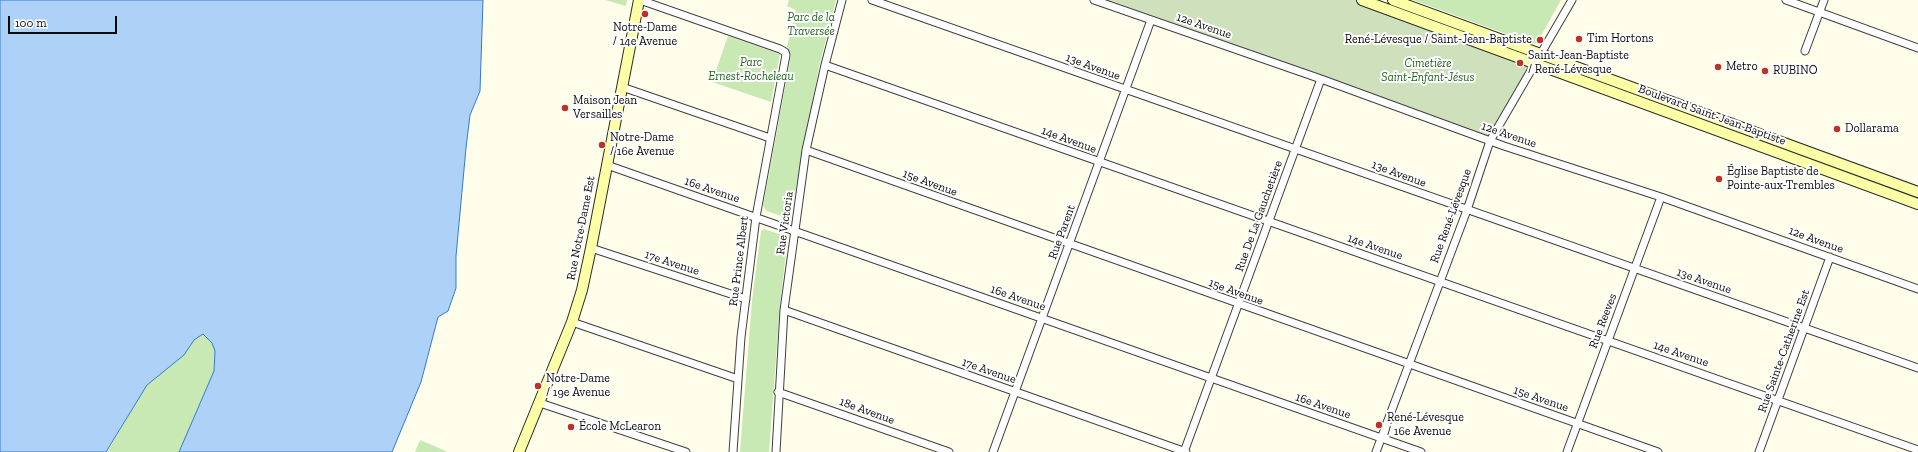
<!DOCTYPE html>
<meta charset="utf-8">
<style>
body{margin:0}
#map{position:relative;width:1918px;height:452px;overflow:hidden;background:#fffeea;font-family:"Zilla Slab",serif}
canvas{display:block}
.scale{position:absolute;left:8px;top:16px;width:109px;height:18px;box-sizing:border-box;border:2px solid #0b0b0b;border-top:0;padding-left:5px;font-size:12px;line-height:14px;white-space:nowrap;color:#0b0b0b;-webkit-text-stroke:3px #fff;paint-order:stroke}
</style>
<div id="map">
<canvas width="1918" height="452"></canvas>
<div class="scale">100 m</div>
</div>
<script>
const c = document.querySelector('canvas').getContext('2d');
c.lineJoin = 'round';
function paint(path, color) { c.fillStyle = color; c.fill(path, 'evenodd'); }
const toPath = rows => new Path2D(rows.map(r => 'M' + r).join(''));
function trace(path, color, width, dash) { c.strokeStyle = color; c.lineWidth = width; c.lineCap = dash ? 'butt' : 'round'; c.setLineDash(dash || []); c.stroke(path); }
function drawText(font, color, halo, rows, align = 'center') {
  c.font = font + ' "Zilla Slab",serif'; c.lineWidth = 4; c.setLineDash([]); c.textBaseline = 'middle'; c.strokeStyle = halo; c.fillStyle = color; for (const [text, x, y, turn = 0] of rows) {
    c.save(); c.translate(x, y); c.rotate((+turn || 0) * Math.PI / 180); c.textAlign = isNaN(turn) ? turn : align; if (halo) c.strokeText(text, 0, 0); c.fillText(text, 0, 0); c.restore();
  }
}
paint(toPath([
 [605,0,627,0,626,6],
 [789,0,836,0,819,67,791,215,787,218,767,211,763,206,791,55,787,47,796,10,787,6],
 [1413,0,1561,0,1537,43,1534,44],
 [728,36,780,54,771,102,712,82],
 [764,229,788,237,780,304,769,452,740,452,752,301,761,231],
 [203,334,212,342,215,351,214,371,179,452,107,452,147,385,184,355,194,340],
 [420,440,448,452,415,452]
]), '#c8e9b4');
paint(toPath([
 [1094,0,1362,0,1534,63,1490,141]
]), '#cfe0bc');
const water = toPath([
 [0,0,483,0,480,91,470,115,466,148,456,256,456,288,448,311,438,317,421,382,392,452,179,452,214,371,215,351,212,343,203,334,194,340,184,355,147,385,106,452,0,452,0,0]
]);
paint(water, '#aed1f7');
trace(water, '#347acf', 1);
const minor = toPath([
 [640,0,780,49,785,52,786,55,756,217,741,337,733,452],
 [872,0,1918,368],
 [1094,0,1321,79,1504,146,1661,197,1918,289],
 [1786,0,1918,48],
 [1805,51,1824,0],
 [825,65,1918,450],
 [622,87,770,138],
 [806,150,1658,452],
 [607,165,1421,452],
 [591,248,746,299],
 [784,310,1186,452],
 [572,322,738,379],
 [778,392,949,452],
 [540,403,686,452],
 [776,452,784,310,806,150,825,65,842,0],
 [993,452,1151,20],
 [1184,452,1321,79],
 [1376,452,1467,210,1490,141,1572,0],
 [1567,452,1661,197],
 [1759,452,1830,257]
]);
const secondary = toPath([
 [1362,0,1918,204],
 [1393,0,1918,192],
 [519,452,572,322,582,290,591,248,639,0]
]);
trace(minor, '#3e3e3e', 9);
trace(secondary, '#2d2d2d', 12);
trace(minor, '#fff', 7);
trace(secondary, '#fcffa5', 10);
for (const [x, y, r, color] of [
 [645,14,4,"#bd3222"],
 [1579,39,4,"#bd3222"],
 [1540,40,4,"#bd3222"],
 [1520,63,4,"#bd3222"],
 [1718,67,4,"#bd3222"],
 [1765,71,4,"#bd3222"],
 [565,108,4,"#bd3222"],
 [1837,129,4,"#bd3222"],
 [602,145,4,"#bd3222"],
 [1719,179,4,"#bd3222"],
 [538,386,4,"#bd3222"],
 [1379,425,4,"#bd3222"],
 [571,427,4,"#bd3222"]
]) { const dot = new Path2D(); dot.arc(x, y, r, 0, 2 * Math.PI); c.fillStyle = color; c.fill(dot); trace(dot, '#fff', 1.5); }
drawText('italic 12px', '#20631c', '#fff', [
 ["Parc de la",811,18],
 ["Traversée",811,32],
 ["Parc",751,63],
 ["Ernest-Rocheleau",751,77],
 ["Cimetière",1428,64],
 ["Saint-Enfant-Jésus",1428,78]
]);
drawText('12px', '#0b0b0b', '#fff', [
 ["12e Avenue",1204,26,19],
 ["13e Avenue",1093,67,20],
 ["Boulevard Saint-Jean-Baptiste",1712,115,20],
 ["12e Avenue",1509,135,19],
 ["14e Avenue",1069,140,20],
 ["13e Avenue",1399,174,20],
 ["15e Avenue",930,183,20],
 ["16e Avenue",712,190,19],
 ["Rue De La Gauchetière",1259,216,-70],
 ["Rue René-Lévesque",1451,216,-70],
 ["Rue Victoria",785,223,-82],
 ["Rue Notre-Dame Est",581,228,-79],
 ["Rue Parent",1062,232,-70],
 ["12e Avenue",1816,240,20],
 ["14e Avenue",1375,247,19],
 ["Rue Prince Albert",739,261,-83],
 ["17e Avenue",672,263,18],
 ["13e Avenue",1704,281,19],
 ["15e Avenue",1236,292,20],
 ["16e Avenue",1018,298,19],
 ["Rue Reeves",1603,321,-69],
 ["Rue Sainte-Catherine Est",1784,351,-70],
 ["14e Avenue",1681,354,19],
 ["17e Avenue",989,371,19],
 ["15e Avenue",1541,399,19],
 ["16e Avenue",1323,406,19],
 ["18e Avenue",867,411,20]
]);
drawText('12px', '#0b0b0b', '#fff', [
 ["Notre-Dame",645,28,"center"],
 ["/ 14e Avenue",645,42,"center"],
 ["Tim Hortons",1587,39],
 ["René-Lévesque / Saint-Jean-Baptiste",1532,40,"right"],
 ["Saint-Jean-Baptiste",1528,56],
 ["/ René-Lévesque",1528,70],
 ["Metro",1726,67],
 ["RUBINO",1773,71],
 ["Maison Jean",573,101],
 ["Versailles",573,115],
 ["Dollarama",1845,129],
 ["Notre-Dame",610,138],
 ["/ 16e Avenue",610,152],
 ["Église Baptiste de",1727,172],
 ["Pointe-aux-Trembles",1727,186],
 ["Notre-Dame",546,379],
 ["/ 19e Avenue",546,393],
 ["René-Lévesque",1387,418],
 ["/ 16e Avenue",1387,432],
 ["École McLearon",579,427]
], 'left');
</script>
